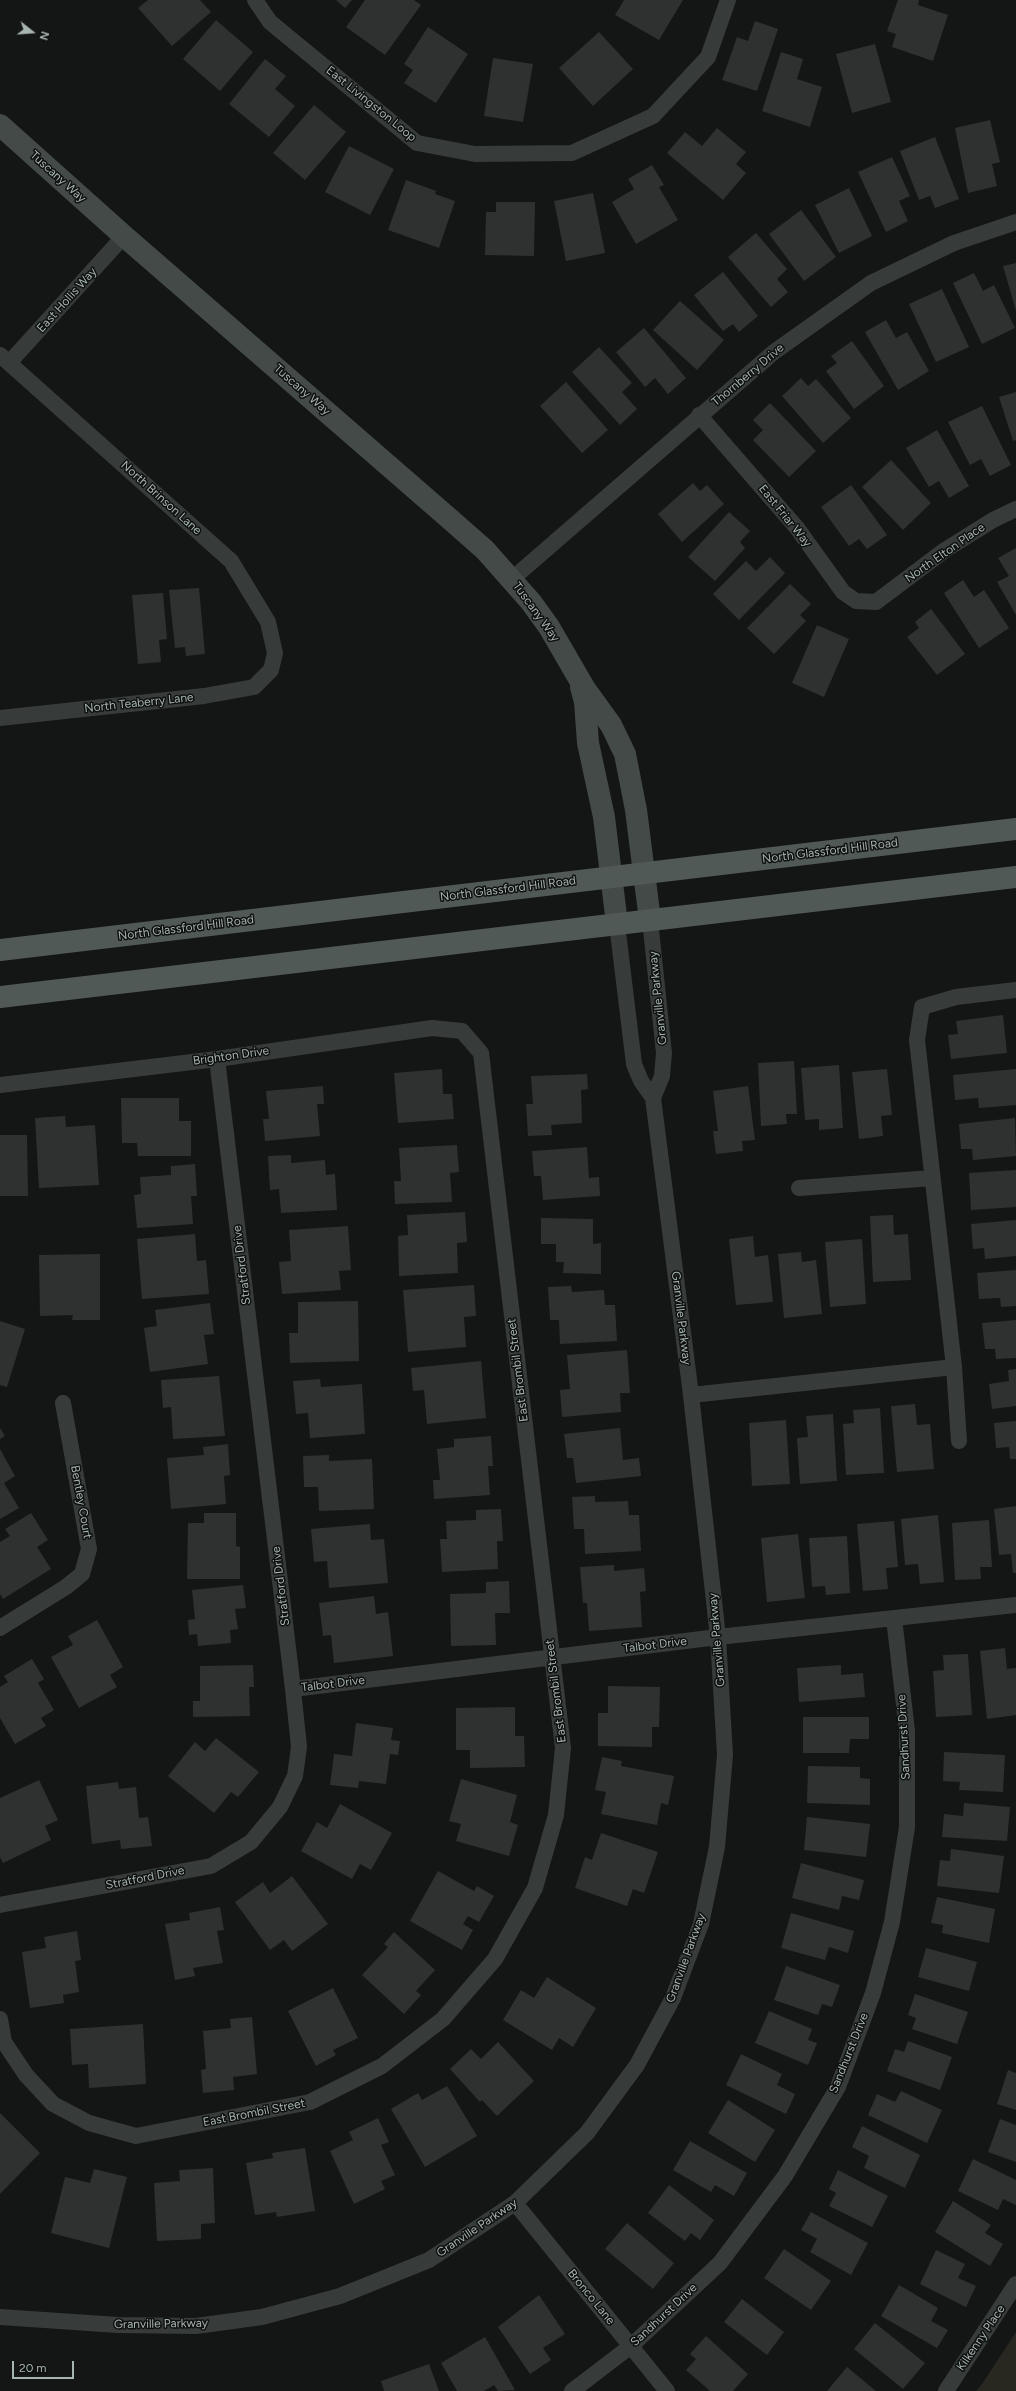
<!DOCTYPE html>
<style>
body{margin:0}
#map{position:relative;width:1016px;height:2391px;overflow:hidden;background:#141515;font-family:Figtree,sans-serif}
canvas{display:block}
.north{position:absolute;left:12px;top:12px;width:40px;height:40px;-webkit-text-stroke:3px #0f1010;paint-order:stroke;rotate:107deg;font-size:11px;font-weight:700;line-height:16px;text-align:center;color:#a6b5af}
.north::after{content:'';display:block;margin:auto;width:14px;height:18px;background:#a6b5af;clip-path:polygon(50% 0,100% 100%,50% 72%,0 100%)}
.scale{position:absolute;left:12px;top:2361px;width:62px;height:18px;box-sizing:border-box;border:2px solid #a6b5af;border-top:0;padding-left:5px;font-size:12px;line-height:14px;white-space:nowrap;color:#a6b5af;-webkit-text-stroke:3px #0f1010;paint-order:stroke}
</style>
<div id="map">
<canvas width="1016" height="2391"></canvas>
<div class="north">N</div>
<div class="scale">20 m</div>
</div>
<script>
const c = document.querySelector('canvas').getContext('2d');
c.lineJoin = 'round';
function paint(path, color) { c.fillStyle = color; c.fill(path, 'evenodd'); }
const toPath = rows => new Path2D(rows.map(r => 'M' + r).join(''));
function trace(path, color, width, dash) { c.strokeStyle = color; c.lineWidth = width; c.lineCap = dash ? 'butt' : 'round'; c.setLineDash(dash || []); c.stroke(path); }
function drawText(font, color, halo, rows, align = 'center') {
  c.font = font + ' Figtree,sans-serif'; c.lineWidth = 3; c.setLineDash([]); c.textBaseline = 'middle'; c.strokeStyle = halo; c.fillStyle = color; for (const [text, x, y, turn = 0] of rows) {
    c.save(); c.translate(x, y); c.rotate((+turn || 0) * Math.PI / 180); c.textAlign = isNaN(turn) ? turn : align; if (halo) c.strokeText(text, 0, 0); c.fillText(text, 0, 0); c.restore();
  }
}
paint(toPath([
 [1016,2332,1016,2391,976,2391,982,2384]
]), '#282820');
paint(toPath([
 [148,0,200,0,211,12,172,46,138,8],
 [336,0,352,0,345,8],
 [365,0,414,0,421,5,385,55,346,27],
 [624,0,683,0,659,40,615,15],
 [898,0,919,0,918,5,948,15,933,61,892,47,896,34,887,31],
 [216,20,253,52,220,91,183,59],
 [755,21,778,29,757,91,722,80,737,37,748,41],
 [428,27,468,54,436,103,404,83,413,70,404,64],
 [599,32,633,69,593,106,559,68],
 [875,44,891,102,852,113,836,54],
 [781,52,803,59,797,79,822,87,810,127,762,111],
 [493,58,533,64,523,122,484,116],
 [265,59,286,76,275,89,295,106,269,137,229,104],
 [314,105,346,132,305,180,273,153],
 [990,120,1000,162,992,164,997,186,968,193,955,128],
 [717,128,746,152,736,164,746,173,723,200,667,153,685,132,702,146],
 [935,137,959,199,935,208,930,196,919,200,900,151],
 [349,146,394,169,370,215,325,192],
 [892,157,910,196,899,201,908,221,886,232,858,172],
 [652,165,664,185,659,187,678,220,636,244,612,202,634,189,628,179],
 [406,180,436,191,435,194,455,201,439,248,388,230],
 [849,188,872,236,839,253,815,205],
 [593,193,605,253,566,261,554,201],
 [496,202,535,202,534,256,485,255,486,212,496,212],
 [801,210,836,257,804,281,769,234],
 [756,233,787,269,777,279,788,292,771,307,728,257],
 [1016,263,1016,311,1003,266],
 [723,272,758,316,739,332,733,324,723,331,694,295],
 [974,273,983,291,994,285,1015,328,982,344,953,283],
 [942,289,969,347,936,362,909,304],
 [680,301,724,340,697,370,653,330],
 [886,320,896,338,907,332,929,371,898,390,865,332],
 [644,328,686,378,668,394,655,378,645,387,616,352],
 [852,341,884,386,854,409,826,371,837,363,831,356],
 [599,347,632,383,622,392,637,409,620,425,572,372],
 [801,378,808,386,816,379,851,418,823,443,782,396],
 [566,382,608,430,582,453,540,406],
 [1016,392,1016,440,1013,441,999,397],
 [770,403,816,451,789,477,753,440,763,430,753,420],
 [982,406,1011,465,990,476,981,459,970,465,948,422],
 [937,430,969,486,949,498,939,481,929,487,906,448],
 [891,460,931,503,903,530,862,487],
 [693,483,700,491,707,485,724,504,682,542,658,514],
 [851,485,887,535,867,549,859,539,849,546,821,507],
 [729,512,750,531,740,542,745,548,715,581,688,557],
 [1016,548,1016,615,997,582,1009,576,998,558],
 [770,557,785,573,739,620,713,594,746,561,756,571],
 [963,580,974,597,984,590,1009,628,979,648,944,593],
 [790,584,811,604,800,615,806,621,774,654,747,628],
 [199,588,205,654,186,656,185,647,175,648,169,590],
 [163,593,167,639,159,640,161,662,138,664,132,595],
 [931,609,965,654,937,675,907,637,919,628,915,622],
 [817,625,849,639,824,697,792,683],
 [1003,1015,1007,1053,951,1059,948,1035,958,1034,956,1021],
 [794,1061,797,1114,786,1114,787,1124,761,1126,758,1063],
 [839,1065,843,1128,819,1130,819,1119,805,1120,801,1068],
 [442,1069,443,1094,452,1094,454,1119,398,1123,394,1073],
 [887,1069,892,1115,881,1116,883,1136,859,1139,852,1072],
 [1016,1069,1016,1105,979,1108,978,1098,955,1100,953,1075],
 [587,1074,588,1089,581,1090,582,1123,551,1125,552,1135,528,1136,526,1104,533,1104,531,1076],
 [323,1086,324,1104,317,1104,320,1136,265,1141,263,1119,269,1119,266,1091],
 [748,1086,755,1140,742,1141,743,1151,716,1154,713,1131,718,1131,713,1091],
 [121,1098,179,1098,179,1121,191,1121,191,1156,138,1156,137,1143,122,1143],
 [65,1116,66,1127,95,1125,99,1185,39,1188,35,1118],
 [1015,1118,1016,1156,973,1160,972,1149,961,1149,959,1124],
 [0,1135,27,1135,28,1196,0,1196],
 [457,1145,459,1172,450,1173,452,1202,395,1204,394,1181,401,1181,399,1148],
 [587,1147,589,1178,599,1177,600,1196,543,1200,541,1176,534,1176,532,1151],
 [291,1155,291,1163,325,1160,326,1175,335,1174,337,1210,281,1213,279,1189,270,1190,268,1156],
 [195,1164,197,1196,191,1196,193,1224,137,1228,134,1195,141,1194,140,1177,171,1175,171,1166],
 [1016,1170,1016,1207,971,1210,969,1173],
 [465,1212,467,1242,457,1243,458,1273,399,1276,398,1236,408,1235,407,1215],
 [893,1215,894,1235,908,1234,911,1280,873,1282,870,1216],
 [541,1218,593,1219,593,1244,601,1243,601,1274,563,1273,564,1262,556,1262,556,1244,541,1244],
 [1016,1220,1016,1256,985,1259,984,1248,973,1249,971,1224],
 [348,1226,351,1270,339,1271,341,1290,282,1294,279,1262,291,1261,289,1230],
 [195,1234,197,1261,206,1260,209,1294,142,1299,137,1239],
 [753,1236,755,1257,768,1255,773,1302,736,1305,729,1239],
 [862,1239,866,1304,830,1307,825,1242],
 [801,1252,802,1262,816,1260,822,1314,784,1318,778,1254],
 [100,1254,100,1320,72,1320,73,1315,40,1316,39,1255],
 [1016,1270,1016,1306,1001,1307,1000,1298,979,1299,977,1273],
 [474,1285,476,1316,464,1317,466,1347,408,1352,403,1290],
 [571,1286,572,1292,604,1290,605,1305,615,1305,617,1341,560,1344,559,1320,550,1320,548,1287],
 [358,1301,359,1361,290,1363,289,1333,298,1333,298,1302],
 [210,1303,214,1334,204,1335,208,1364,150,1372,144,1328,157,1326,155,1310],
 [1016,1320,1016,1358,996,1359,995,1349,985,1349,982,1323],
 [0,1321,25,1329,7,1387,0,1385],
 [627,1350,630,1393,620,1393,621,1412,562,1417,560,1390,570,1389,567,1355],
 [481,1361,486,1418,427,1424,424,1390,413,1391,411,1368],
 [1016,1369,1016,1406,992,1409,989,1384,1009,1381,1008,1370],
 [219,1376,225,1436,173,1439,171,1407,163,1408,161,1380],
 [320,1379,321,1387,362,1384,365,1434,310,1438,308,1413,296,1414,293,1381],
 [915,1404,917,1425,930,1424,934,1469,897,1472,891,1406],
 [880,1408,884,1473,846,1475,843,1424,854,1423,853,1410],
 [833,1414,837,1481,800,1484,797,1438,808,1437,806,1416],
 [786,1420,790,1484,752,1486,749,1423],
 [1016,1421,1016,1459,1010,1459,1009,1447,996,1448,994,1423],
 [0,1428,5,1436,0,1439],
 [620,1428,623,1460,639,1458,641,1476,576,1483,573,1458,567,1458,564,1434],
 [491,1436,493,1466,488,1466,490,1495,434,1499,433,1480,440,1480,437,1449,454,1447,454,1439],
 [228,1444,230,1475,224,1476,226,1504,171,1509,167,1458,204,1455,203,1447],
 [0,1449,15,1476,4,1483,19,1508,0,1519],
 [329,1455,329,1461,372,1459,374,1509,319,1511,318,1487,304,1487,303,1456],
 [595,1496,595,1502,628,1501,629,1515,639,1515,641,1551,585,1554,584,1529,574,1529,572,1497],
 [1016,1506,1016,1573,1013,1573,1011,1554,999,1555,994,1509],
 [501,1509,503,1541,497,1541,498,1569,442,1572,440,1539,447,1539,446,1521,476,1520,476,1510],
 [31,1513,48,1540,37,1547,51,1569,3,1599,0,1594,0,1542,10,1536,5,1529],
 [204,1513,236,1513,236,1546,240,1547,240,1579,187,1579,188,1523,204,1523],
 [938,1515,944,1582,920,1584,918,1564,905,1565,901,1519],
 [989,1520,992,1567,980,1567,981,1579,955,1580,952,1523],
 [894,1521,898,1567,886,1568,888,1589,863,1591,857,1524],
 [370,1524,371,1540,384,1539,388,1583,329,1588,327,1561,314,1562,311,1529],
 [798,1534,805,1598,767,1602,761,1538],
 [847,1536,850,1593,826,1595,825,1586,812,1587,809,1538],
 [614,1565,614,1571,644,1568,646,1591,640,1592,642,1627,589,1631,587,1603,583,1603,580,1567],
 [509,1581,510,1613,495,1613,496,1645,451,1646,450,1594,486,1593,486,1582],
 [243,1585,246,1608,235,1609,238,1629,230,1630,231,1643,198,1646,197,1634,189,1635,188,1620,195,1619,192,1590],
 [374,1596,376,1614,388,1612,393,1656,334,1663,331,1635,323,1636,319,1603],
 [97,1620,123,1667,110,1675,117,1687,79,1708,51,1657,73,1645,68,1636],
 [1005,1648,1007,1669,1016,1668,1016,1715,987,1719,980,1651],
 [968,1654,972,1715,936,1717,933,1671,944,1670,943,1655],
 [32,1659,44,1679,38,1683,54,1710,41,1718,46,1726,15,1744,0,1718,0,1687,8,1682,4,1676],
 [253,1665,254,1687,249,1687,250,1716,193,1717,193,1701,200,1701,200,1666],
 [841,1665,841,1675,863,1673,865,1697,799,1702,797,1668],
 [608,1686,660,1687,659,1727,652,1727,652,1747,598,1746,598,1713,608,1713],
 [515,1707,515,1736,524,1736,525,1767,470,1768,470,1750,456,1750,456,1708],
 [803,1717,869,1717,869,1739,850,1739,849,1753,803,1753],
 [356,1723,393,1728,391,1740,400,1741,398,1755,390,1754,386,1784,359,1781,358,1788,330,1785,334,1754,352,1756],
 [216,1738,259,1772,238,1797,231,1792,214,1813,168,1776,195,1742,205,1751],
 [944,1752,1005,1755,1003,1792,959,1790,960,1782,943,1781],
 [602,1757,622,1761,621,1766,674,1776,668,1805,661,1803,657,1825,601,1814,606,1792,595,1790],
 [808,1766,860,1767,860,1778,870,1779,870,1805,807,1803],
 [461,1779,517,1795,510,1822,518,1825,509,1856,456,1841,461,1824,449,1821],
 [39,1780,58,1820,45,1826,51,1840,3,1863,0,1857,0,1798],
 [118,1782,119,1789,136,1787,139,1818,148,1817,152,1846,121,1849,120,1840,92,1844,86,1786],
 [964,1803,1010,1807,1007,1841,942,1837,944,1814,963,1816],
 [340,1804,392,1833,371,1870,360,1864,352,1879,301,1851,317,1822,327,1828],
 [807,1817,870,1824,866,1857,804,1850],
 [601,1833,658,1852,644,1893,633,1889,627,1906,575,1888,585,1857,592,1860],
 [951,1849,1004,1856,999,1893,937,1886,940,1860,950,1861],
 [801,1863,864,1880,859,1900,842,1896,839,1910,792,1898],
 [438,1871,474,1891,477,1886,494,1896,479,1922,468,1916,463,1924,473,1930,462,1950,410,1921],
 [292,1876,328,1924,292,1951,284,1940,270,1950,235,1902,263,1882,270,1893],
 [937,1897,995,1909,989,1943,942,1933,943,1925,931,1923],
 [220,1907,224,1930,217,1931,223,1963,193,1968,195,1976,175,1980,165,1924,190,1920,189,1913],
 [791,1913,854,1931,848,1953,829,1947,825,1960,781,1948],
 [77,1931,81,1960,75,1961,79,1992,63,1995,64,2003,30,2008,22,1952,46,1948,44,1937],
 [394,1932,435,1970,416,1991,421,1995,404,2014,362,1975,388,1947,384,1944],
 [926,1948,977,1962,969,1991,918,1977],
 [786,1966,840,1985,832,2007,822,2004,818,2015,774,2000],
 [547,1977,596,2008,573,2047,559,2038,552,2050,503,2020,521,1990,534,1998],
 [333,1988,358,2038,333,2050,336,2055,316,2066,288,2011],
 [915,1994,968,2012,957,2044,912,2029,916,2018,908,2015],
 [769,2011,812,2029,808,2040,817,2043,808,2065,755,2043],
 [252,2017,257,2074,233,2077,234,2090,203,2093,201,2070,206,2069,203,2031,231,2028,230,2019],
 [143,2024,146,2084,89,2088,88,2064,72,2065,70,2029],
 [908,2041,952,2057,940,2090,887,2071,895,2049,904,2052],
 [498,2042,534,2081,497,2116,482,2100,480,2102,450,2069,471,2049,481,2059],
 [741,2054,782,2074,777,2085,795,2094,786,2114,726,2085],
 [1008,2070,1016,2073,1016,2110,997,2104],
 [447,2086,477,2136,425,2167,391,2109,418,2093,422,2100],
 [901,2091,942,2110,927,2143,868,2115,877,2094,895,2102],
 [728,2100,775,2130,755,2162,708,2133],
 [0,2113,40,2153,0,2194],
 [378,2118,389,2142,381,2145,395,2175,381,2181,385,2189,354,2204,330,2151,353,2140,349,2132],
 [1000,2119,1016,2125,1016,2162,988,2152],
 [862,2126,920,2155,905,2188,864,2168,869,2156,852,2147],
 [690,2141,747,2173,734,2196,715,2185,711,2192,673,2170],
 [305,2148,315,2211,277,2217,276,2212,255,2215,246,2163,273,2158,272,2153],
 [973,2159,1016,2180,1016,2205,1003,2199,998,2210,958,2191],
 [213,2168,215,2223,201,2224,201,2239,157,2241,154,2183,180,2181,179,2170],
 [94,2169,127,2177,109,2248,51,2233,65,2177,90,2183],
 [838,2170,888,2196,872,2227,829,2206,836,2193,829,2189],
 [669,2185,714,2220,700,2240,691,2233,685,2241,648,2213],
 [953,2201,991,2225,985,2233,1003,2244,990,2266,935,2232],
 [811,2212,868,2243,851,2275,810,2252,817,2239,801,2230],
 [627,2223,674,2263,653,2289,605,2249],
 [784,2249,831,2281,811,2310,764,2278],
 [936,2250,965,2264,958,2278,976,2286,966,2307,920,2284],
 [899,2285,938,2308,931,2321,948,2330,937,2348,881,2316],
 [539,2295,565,2334,543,2348,551,2360,530,2374,498,2327],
 [742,2299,784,2332,767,2355,724,2322],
 [875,2323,925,2363,903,2389,854,2349],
 [706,2336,748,2374,733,2391,710,2391,686,2370,696,2359,690,2354],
 [485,2337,515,2390,498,2391,494,2385,484,2391,457,2391,441,2363],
 [429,2364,439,2391,384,2391,381,2381],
 [847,2367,876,2391,827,2391]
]), '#2f3131');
trace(toPath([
 [255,0,270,22,417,143,475,154,572,153,653,116,708,57,728,0],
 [0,355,231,561,268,622,275,653,271,670,254,687,204,696,0,718],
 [9,363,124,236],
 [699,415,797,528,843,592,856,601,876,602,945,550,993,520,1016,509],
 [512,579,774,352,871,283,954,243,1016,222],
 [650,920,664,1053,662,1076,653,1098],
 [0,1085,217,1059,432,1028,462,1031,481,1053,563,1748,556,1815,535,1888,495,1959,443,2019,382,2066,310,2102,136,2136,89,2123,53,2104,26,2075,4,2042,0,2019],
 [799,1188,932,1178],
 [691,1395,954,1367],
 [959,1441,954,1367,917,1040,922,1007,956,997,1016,990],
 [0,1628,66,1587,82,1574,89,1549,63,1403],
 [293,1689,718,1637,1016,1605],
 [0,1905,211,1866,251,1842,280,1807,295,1776,299,1747,293,1689,217,1059],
 [515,2203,667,2391],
 [0,2317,118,2325,196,2326,262,2317,340,2296,429,2260,515,2203,587,2133,637,2065,673,1998,701,1924,717,1847,725,1755,718,1637,691,1395,653,1098,641,1081,634,1064,617,924],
 [572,2391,631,2346,720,2263,785,2176,838,2087,873,1993,892,1922,907,1827,907,1731,894,1618],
 [946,2391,1016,2284]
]), '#373c3b', 16);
trace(toPath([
 [0,125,124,236,451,520,485,550,531,602,549,627,585,689,611,725,625,754,636,810,650,920],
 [581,687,585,702,588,743,604,817,617,924]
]), '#434a48', 22);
trace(toPath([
 [0,950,1016,829],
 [0,997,1016,877]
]), '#515957', 22);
drawText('12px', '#a6b5af', '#0f1010', [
 ["East Livingston Loop",371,104,39],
 ["Tuscany Way",58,177,42],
 ["East Hollis Way",67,300,-48],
 ["Thornberry Drive",748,375,-40],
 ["Tuscany Way",302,390,41],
 ["North Brinson Lane",161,498,42],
 ["East Friar Way",785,516,51],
 ["North Elton Place",945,553,-35],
 ["Tuscany Way",536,612,54],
 ["North Teaberry Lane",139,703,-6],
 ["North Glassford Hill Road",830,851,-7],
 ["North Glassford Hill Road",508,889,-7],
 ["North Glassford Hill Road",186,928,-7],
 ["Granville Parkway",658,998,-96],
 ["Brighton Drive",231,1056,-8],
 ["Stratford Drive",242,1265,-97],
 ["Granville Parkway",681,1318,83],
 ["East Brombil Street",518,1370,-97],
 ["Bentley Court",81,1502,80],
 ["Stratford Drive",281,1586,-97],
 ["Granville Parkway",717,1640,-95],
 ["Talbot Drive",655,1645,-7],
 ["Talbot Drive",333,1684,-7],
 ["East Brombil Street",556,1691,-97],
 ["Sandhurst Drive",904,1737,-93],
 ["Stratford Drive",145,1878,-11],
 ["Granville Parkway",686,1958,-70],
 ["Sandhurst Drive",849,2053,-68],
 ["East Brombil Street",254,2113,-11],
 ["Granville Parkway",477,2228,-34],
 ["Bronco Lane",591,2297,51],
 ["Sandhurst Drive",664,2315,-43],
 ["Granville Parkway",161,2324,-1],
 ["Kilkenny Place",981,2338,-56]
]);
</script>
